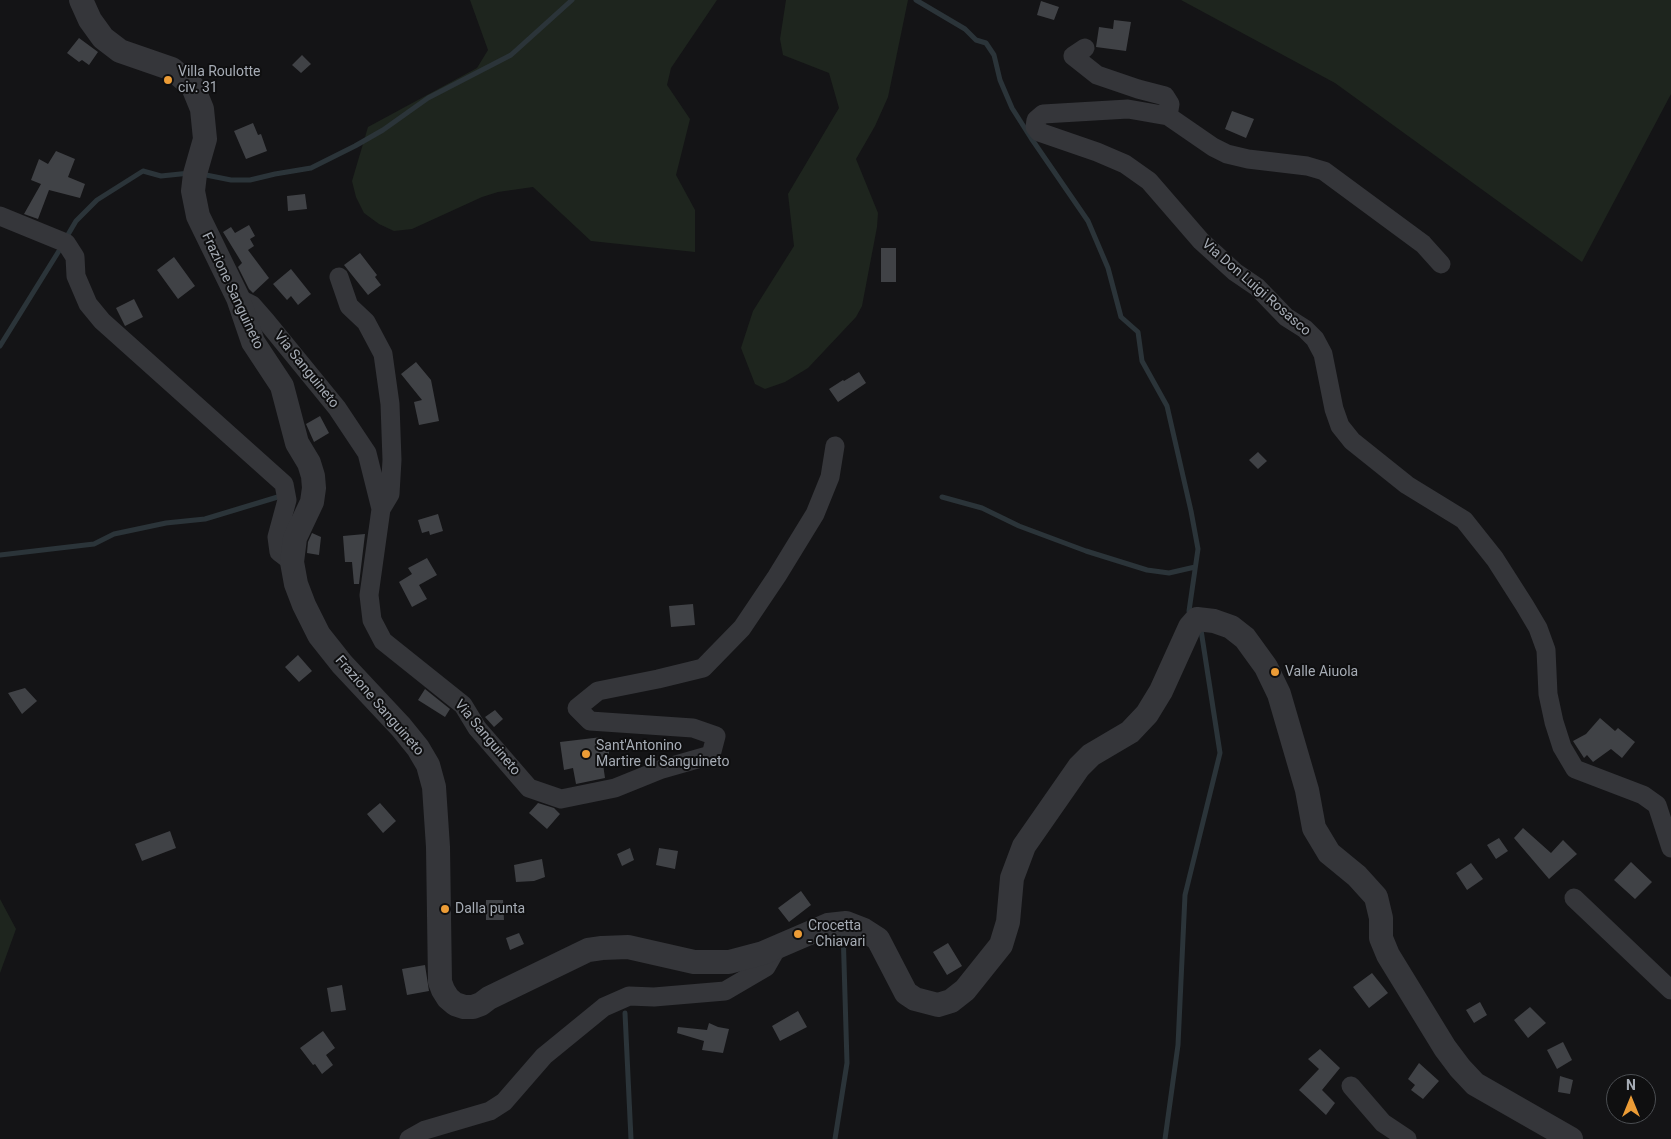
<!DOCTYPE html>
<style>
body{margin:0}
#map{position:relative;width:1671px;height:1139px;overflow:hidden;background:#141416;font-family:Roboto,sans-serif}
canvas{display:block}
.north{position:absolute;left:1606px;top:1074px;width:50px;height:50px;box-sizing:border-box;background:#0f0f10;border:1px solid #4b4e52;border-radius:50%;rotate:0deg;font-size:14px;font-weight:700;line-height:20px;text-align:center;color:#a6acb5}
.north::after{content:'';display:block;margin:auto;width:18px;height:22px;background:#ec9c36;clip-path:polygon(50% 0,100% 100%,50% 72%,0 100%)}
</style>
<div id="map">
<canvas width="1671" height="1139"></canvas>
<div class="north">N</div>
</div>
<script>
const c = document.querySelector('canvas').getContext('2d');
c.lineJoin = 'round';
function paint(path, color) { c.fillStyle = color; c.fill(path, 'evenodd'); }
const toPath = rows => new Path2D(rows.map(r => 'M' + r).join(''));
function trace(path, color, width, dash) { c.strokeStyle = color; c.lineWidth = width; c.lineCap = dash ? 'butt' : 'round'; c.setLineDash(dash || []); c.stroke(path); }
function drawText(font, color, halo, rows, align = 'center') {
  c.font = font + ' Roboto,sans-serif'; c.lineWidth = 4; c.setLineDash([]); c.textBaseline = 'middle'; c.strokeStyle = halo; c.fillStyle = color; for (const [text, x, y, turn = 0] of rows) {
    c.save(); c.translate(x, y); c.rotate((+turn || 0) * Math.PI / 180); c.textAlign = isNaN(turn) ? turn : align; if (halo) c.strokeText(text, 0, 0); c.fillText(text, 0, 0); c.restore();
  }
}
paint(toPath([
 [470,0,717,0,671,68,667,85,690,119,676,175,695,210,695,252,591,241,533,187,498,192,482,197,412,229,394,231,379,224,364,213,356,197,352,181,368,127,477,68,488,50],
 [786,0,908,0,888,97,875,126,856,159,878,213,877,227,862,306,856,317,808,368,785,382,765,389,755,384,741,348,753,311,794,246,788,194,839,108,829,73,783,55,780,39],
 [1181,0,1671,0,1671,94,1582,262,1335,83],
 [0,899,16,929,0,973]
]), '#1e251e');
trace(toPath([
 [916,0,965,29,976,40,986,43,994,55,1000,80,1012,108,1031,138,1088,221,1108,268,1121,317,1138,332,1142,361,1167,406,1191,511,1198,549,1189,611],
 [201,174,231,180,250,180,275,174,311,168,355,146,383,130,428,98,511,55,572,0],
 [66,238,76,221,97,200,143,171,161,176,190,173],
 [0,346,62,246],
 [942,497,982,508,1019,526,1086,551,1147,570,1169,573,1195,567],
 [0,555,94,544,114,534,166,523,205,519,281,496],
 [625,1013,631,1139],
 [835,1139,847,1063,843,929],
 [1165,1139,1178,1045,1185,895,1220,753,1201,630]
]), '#2b3439', 5);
paint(toPath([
 [1041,1,1059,7,1054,20,1037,15],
 [1114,20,1131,22,1126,51,1096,47,1099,27,1113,29],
 [79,38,98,52,89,65,82,60,79,62,67,53],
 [302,55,311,64,301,73,292,65],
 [1232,111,1254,119,1246,138,1225,129],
 [253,123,258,135,261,134,267,151,246,159,234,131],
 [56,151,75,159,68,177,85,184,80,198,49,190,38,219,24,214,41,184,31,180,39,159,48,164],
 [305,194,307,209,288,211,287,196],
 [249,225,255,236,250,239,254,246,248,250,269,278,253,293,249,289,238,267,242,263,223,232,231,227,235,233],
 [881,248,896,248,896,282,881,282],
 [360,253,377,275,375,277,381,285,368,295,344,265],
 [174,257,195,286,178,299,157,270],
 [291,269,311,294,298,305,291,296,287,300,273,284],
 [134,299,143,317,125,326,116,308],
 [416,362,431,380,439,421,419,425,414,402,422,400,401,374],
 [859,372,866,383,838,402,829,389,843,380,844,381],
 [320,416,329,433,314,442,306,424],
 [1258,452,1267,461,1258,469,1249,460],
 [438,514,443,531,430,535,429,531,422,533,418,520],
 [312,533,321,537,319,555,307,553,308,542],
 [365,534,359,584,354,584,352,562,345,562,343,536],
 [427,558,437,575,419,585,427,599,412,607,399,582,412,574,408,568],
 [693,604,695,625,671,627,669,606],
 [298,655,312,671,299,682,285,667],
 [25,688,37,701,22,714,8,693],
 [425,689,450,709,445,717,418,700],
 [495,710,503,719,494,727,485,717],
 [1600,718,1615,731,1618,728,1635,742,1622,758,1611,749,1593,762,1587,755,1584,758,1573,741,1586,734],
 [602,737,603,747,609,751,609,758,603,764,605,778,576,784,573,768,564,770,560,742],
 [380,803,396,821,383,833,367,814],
 [538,803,554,808,560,814,547,829,529,813],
 [1523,828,1551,853,1563,840,1577,854,1549,879,1514,838],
 [170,831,176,848,142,861,135,844],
 [1499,838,1508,851,1496,859,1487,845],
 [630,848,634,860,622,866,617,854],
 [659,848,678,851,675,869,656,865],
 [542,859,545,877,534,881,516,882,514,865],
 [1631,862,1652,882,1635,899,1614,880],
 [1471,863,1483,879,1467,890,1456,873],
 [801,891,811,905,789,922,778,908],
 [486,900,503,900,504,920,486,920],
 [519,933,524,944,510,950,506,938],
 [948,943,962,966,947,975,933,952],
 [425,965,429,991,407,995,402,969],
 [1372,973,1388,993,1369,1008,1353,987],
 [342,985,346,1010,331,1012,327,988],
 [1480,1002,1487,1015,1474,1023,1466,1010],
 [1530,1007,1546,1023,1528,1038,1514,1020],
 [798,1011,807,1027,780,1041,772,1026],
 [709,1023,718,1027,729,1029,723,1053,702,1050,704,1041,677,1033,678,1027,707,1030],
 [323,1031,335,1048,326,1055,333,1065,322,1074,315,1064,313,1065,300,1048],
 [1563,1042,1572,1060,1557,1069,1547,1050],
 [1320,1049,1340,1068,1322,1090,1335,1103,1326,1115,1299,1090,1319,1069,1308,1059],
 [1419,1063,1439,1081,1423,1099,1411,1090,1415,1085,1408,1079],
 [1560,1076,1573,1080,1570,1094,1558,1092]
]), '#404246');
trace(toPath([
 [1085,48,1073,56,1097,75,1138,89,1165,96,1170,104,1168,116],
 [0,216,66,243,75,257,76,276,88,304,102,321,284,484,287,500,277,537,279,552,292,562],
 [1441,264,1423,244,1324,171,1307,166,1248,159,1227,154,1213,147,1168,116,1128,109,1043,114,1036,120,1035,127,1039,132,1097,152,1125,164,1149,181,1201,241,1235,272,1257,287,1286,317,1305,329,1315,339,1323,354,1334,409,1340,426,1352,441,1407,485,1464,520,1495,559,1525,606,1538,628,1546,650,1548,694,1554,722,1562,747,1575,769,1643,795,1657,805,1671,848],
 [339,277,349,306,366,322,383,354,390,404,392,460,390,494,381,509],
 [238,298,252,305,266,321,337,408,367,453,381,509,369,595,372,620,383,641,463,705,477,728,529,788,561,799,615,788,662,769,711,755,716,736,693,728,590,721,577,708,598,691,658,679,703,668,742,628,777,576,815,514,830,477,835,446],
 [1574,898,1671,990],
 [1351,1086,1383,1123,1407,1139],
 [409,1139,425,1130,490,1111,504,1102,544,1056,604,1007,629,996,654,997,725,991,766,967,778,946]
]), '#35363a', 19);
trace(toPath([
 [81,0,90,20,103,38,120,51,172,69,193,87,202,109,205,139,195,174,193,191,198,216,238,298,253,342,282,386,297,443,309,463,313,476,314,488,312,502,295,538,292,562,296,584,304,605,319,635,342,664,401,727,418,748,428,765,434,787,438,847,440,982,443,990,448,998,455,1004,464,1007,473,1007,481,1004,489,998,588,950,602,948,628,947,694,962,729,962,763,953,828,925,846,923,864,930,878,939,906,993,915,999,938,1005,951,1001,965,990,1001,945,1008,922,1012,878,1024,846,1079,767,1091,755,1130,732,1147,714,1161,691,1190,627,1197,619,1214,621,1231,627,1245,638,1266,667,1279,694,1307,790,1314,828,1329,853,1357,876,1376,897,1381,918,1381,938,1388,955,1445,1048,1460,1068,1475,1084,1571,1139]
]), '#35363a', 24);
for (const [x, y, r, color] of [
 [168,80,5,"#ec9c36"],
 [1275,672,5,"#ec9c36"],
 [586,754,5,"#ec9c36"],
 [445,909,5,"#ec9c36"],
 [798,934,5,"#ec9c36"]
]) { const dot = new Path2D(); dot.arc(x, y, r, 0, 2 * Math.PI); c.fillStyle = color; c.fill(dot); trace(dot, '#0f0f10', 2); }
drawText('14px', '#a6acb5', '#0f0f10', [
 ["Villa Roulotte",178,72],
 ["civ. 31",178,88],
 ["Valle Aiuola",1285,672],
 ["Sant'Antonino",596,746],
 ["Martire di Sanguineto",596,762],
 ["Dalla punta",455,909],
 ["Crocetta",808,926],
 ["- Chiavari",808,942]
], 'left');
drawText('14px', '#a6acb5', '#0f0f10', [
 ["Via Don Luigi Rosasco",1256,288,41],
 ["Frazione Sanguineto",232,291,65],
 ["Via Sanguineto",306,370,51],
 ["Frazione Sanguineto",379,706,49],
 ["Via Sanguineto",487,738,50]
]);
</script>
